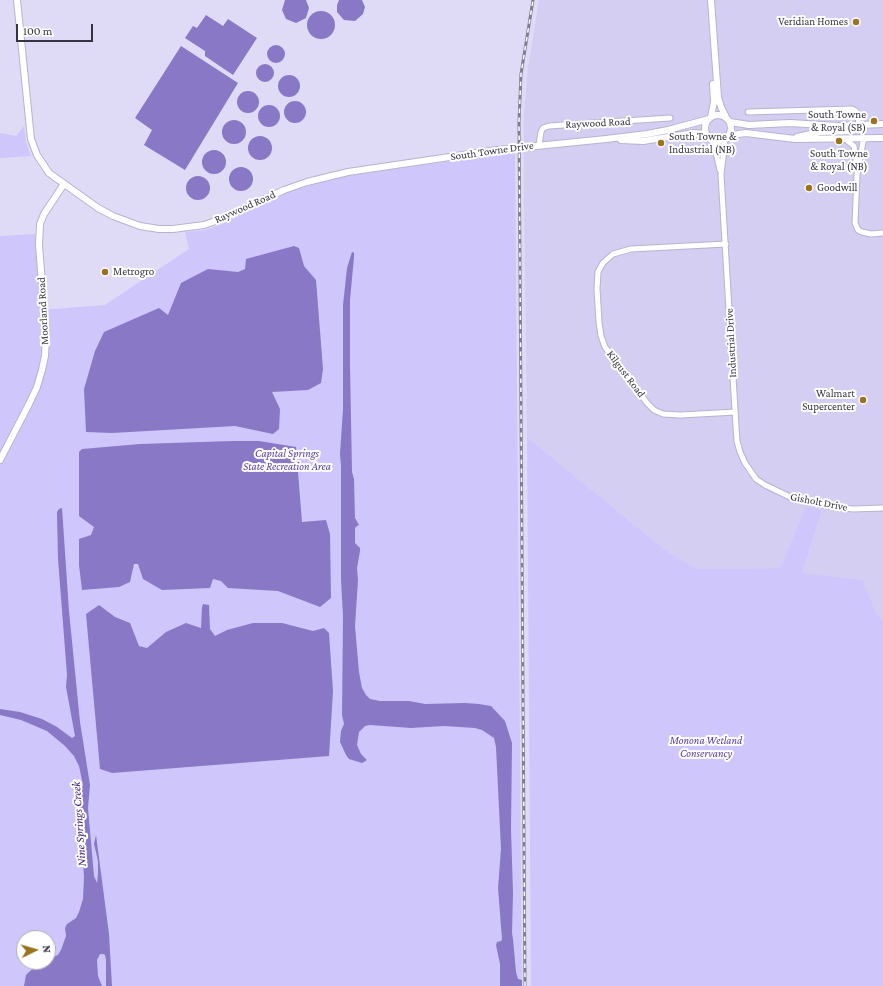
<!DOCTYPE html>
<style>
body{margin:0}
#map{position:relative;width:883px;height:986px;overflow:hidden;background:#dfdbf7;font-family:"Crimson Pro",serif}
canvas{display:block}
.north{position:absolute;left:16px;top:930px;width:40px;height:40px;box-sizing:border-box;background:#fff;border:1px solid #afaeb3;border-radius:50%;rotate:85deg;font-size:11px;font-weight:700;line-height:16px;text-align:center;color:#363440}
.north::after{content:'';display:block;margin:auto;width:14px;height:18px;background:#99731e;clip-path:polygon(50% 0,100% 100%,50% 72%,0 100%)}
.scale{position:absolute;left:16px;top:24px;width:77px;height:18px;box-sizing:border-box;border:2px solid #363440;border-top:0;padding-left:5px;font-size:12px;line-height:14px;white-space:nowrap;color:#363440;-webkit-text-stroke:3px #fff;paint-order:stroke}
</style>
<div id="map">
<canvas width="883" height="986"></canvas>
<div class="north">N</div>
<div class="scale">100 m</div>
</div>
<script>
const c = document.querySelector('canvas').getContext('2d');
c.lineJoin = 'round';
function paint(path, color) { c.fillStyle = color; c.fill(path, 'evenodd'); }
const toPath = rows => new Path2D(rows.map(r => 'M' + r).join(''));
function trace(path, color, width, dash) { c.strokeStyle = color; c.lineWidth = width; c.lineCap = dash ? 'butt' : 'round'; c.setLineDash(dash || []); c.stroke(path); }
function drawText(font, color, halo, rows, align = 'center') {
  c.font = font + ' "Crimson Pro",serif'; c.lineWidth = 4; c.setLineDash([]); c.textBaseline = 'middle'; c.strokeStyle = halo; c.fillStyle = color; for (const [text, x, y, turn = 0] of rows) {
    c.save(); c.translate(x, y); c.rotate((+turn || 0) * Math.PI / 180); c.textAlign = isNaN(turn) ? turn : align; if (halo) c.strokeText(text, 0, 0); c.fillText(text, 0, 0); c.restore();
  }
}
paint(toPath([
 [539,0,883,0,883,620,876,613,863,580,802,573,822,510,806,506,780,568,697,569,665,550,527,437,524,201,524,114,528,68]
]), '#d4cef2');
paint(toPath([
 [24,126,26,142,31,156,0,158,0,133,16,136],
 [515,152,522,986,0,986,0,236,35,234,40,310,105,305,189,249,185,232,206,230,224,223,288,192,338,177],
 [24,938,48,938,48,962,24,962],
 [527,437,665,550,697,569,780,568,806,506,822,510,802,573,863,580,876,613,883,620,883,986,531,986]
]), '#cfc6fb');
paint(toPath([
 [285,0,306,0,309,8,306,18,296,23,286,19,282,10],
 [339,0,362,0,365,7,363,14,355,21,344,20,337,12,337,5],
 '307 25a14 14 0 1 1 28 0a14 14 0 1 1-28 0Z',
 [206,15,223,26,228,19,257,38,233,75,205,56,205,51,185,38,193,26,197,28],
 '267 54a9 9 0 1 1 18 0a9 9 0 1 1-18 0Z',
 [181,46,238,83,185,170,144,145,152,130,135,118],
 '256 73a9 9 0 1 1 18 0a9 9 0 1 1-18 0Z',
 '278 86a11 11 0 1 1 22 0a11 11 0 1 1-22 0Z',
 '237 102a11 11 0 1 1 22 0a11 11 0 1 1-22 0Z',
 '284 112a11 11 0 1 1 22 0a11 11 0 1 1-22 0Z',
 '258 116a11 11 0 1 1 22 0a11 11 0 1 1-22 0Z',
 '222 132a12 12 0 1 1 24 0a12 12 0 1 1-24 0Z',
 '248 148a12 12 0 1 1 24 0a12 12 0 1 1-24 0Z',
 '202 162a12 12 0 1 1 24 0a12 12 0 1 1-24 0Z',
 '229 179a12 12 0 1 1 24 0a12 12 0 1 1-24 0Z',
 '186 188a12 12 0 1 1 24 0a12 12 0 1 1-24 0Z',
 [294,246,299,248,304,266,316,280,323,369,321,383,308,390,272,392,280,409,279,429,273,434,235,426,112,433,86,432,84,389,95,351,104,332,159,308,168,315,181,283,208,269,238,272,245,269,246,259],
 [352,252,354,253,354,257,350,300,350,365,352,472,354,479,355,518,359,525,357,526,355,528,355,543,360,548,360,551,357,568,358,580,355,626,359,672,362,688,366,695,370,699,380,701,409,701,425,704,465,703,479,704,491,706,505,721,512,743,511,829,513,893,512,933,513,939,516,972,518,979,522,980,522,986,500,986,500,964,496,945,497,942,501,941,502,939,498,888,501,849,496,747,494,738,482,730,475,728,444,726,411,728,370,725,365,726,359,732,357,745,361,754,367,760,362,763,349,759,346,755,340,742,341,731,344,724,342,715,343,616,341,580,341,466,340,454,343,409,343,305,347,268],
 [232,441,259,441,296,447,302,522,326,520,330,534,331,598,320,607,278,591,228,588,221,581,213,579,210,588,162,590,143,579,138,564,134,564,130,582,119,587,82,590,79,565,79,539,91,535,94,527,79,516,79,452,82,449,140,444],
 [62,508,69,611,80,722,90,785,88,808,94,876,97,883,98,874,98,861,94,844,96,835,109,934,112,986,106,986,106,960,105,955,103,954,100,954,97,960,98,976,102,986,24,986,26,975,30,971,41,962,48,962,48,959,58,955,61,950,66,936,65,928,67,924,76,918,79,912,83,899,84,877,79,798,83,785,79,766,74,756,65,746,47,731,21,720,0,715,0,709,20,712,42,719,57,727,72,738,75,736,66,687,67,675,58,559,57,512,59,509],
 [203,604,209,605,210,629,215,636,227,630,253,623,282,623,313,631,324,628,329,633,333,691,329,756,112,773,100,769,86,614,99,605,115,617,130,623,139,646,147,648,166,632,186,623,201,628,202,607]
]), '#8978c5');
const minor = toPath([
 [748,112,852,109,856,111,858,115,859,125],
 [708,137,714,144,720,170],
 [865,138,863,142,857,174,855,223,858,230,862,232,871,234,883,233],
 [845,139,854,146,857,167],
 [725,140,721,175,736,427,737,441,740,452,745,463,756,479,765,485,792,498,834,507,853,509,883,508],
 [539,145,541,132,543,128,549,126,670,118],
 [726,244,631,249,613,254,603,263,598,272,597,289,599,322,601,336,605,347,647,403,654,410,663,414,681,415,735,412]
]);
const tertiary = toPath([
 [17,0,31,139,37,155,49,173,98,208,113,216,140,226,159,229,173,229,204,225,224,218,284,190,307,182,348,172,497,150,606,139,647,134,668,130,709,119],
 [711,0,718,97,721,107,727,119],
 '705 128a13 13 0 1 1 26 0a13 13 0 1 1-26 0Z',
 [711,117,714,102,713,84],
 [730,122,749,125,790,123,838,126,883,124],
 [797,137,820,132,853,131,859,125],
 [727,138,738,134,746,133,795,139,883,138],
 [621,140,643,141,694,133,706,134],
 [0,460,29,404,37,387,42,370,45,356,46,335,39,245,40,224,44,214,64,184]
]);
trace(minor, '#b7b3cf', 7);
trace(tertiary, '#b7b3cf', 8);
trace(minor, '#fff', 5);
trace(tertiary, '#fff', 6);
const rail = toPath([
 [525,986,519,122,521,74,533,0]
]);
trace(rail, '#807d90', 3);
trace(rail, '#fff', 1.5, [4.5]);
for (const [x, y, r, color] of [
 [856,22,4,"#99731e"],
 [874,121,4,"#99731e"],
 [839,141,4,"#99731e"],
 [661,143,4,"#99731e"],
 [809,188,4,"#99731e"],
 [105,272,4,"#99731e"],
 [863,400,4,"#99731e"]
]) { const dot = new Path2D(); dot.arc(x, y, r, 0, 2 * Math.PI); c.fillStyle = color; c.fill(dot); trace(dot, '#fff', 1.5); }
drawText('11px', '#363440', '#fff', [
 ["Veridian Homes",848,22],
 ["South Towne",866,115],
 ["& Royal (SB)",866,128],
 ["South Towne &",669,137,"left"],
 ["Industrial (NB)",669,150,"left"],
 ["South Towne",839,154,"center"],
 ["& Royal (NB)",839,167,"center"],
 ["Goodwill",817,188,"left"],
 ["Metrogro",113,272,"left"],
 ["Walmart",855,394],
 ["Supercenter",855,407]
], 'right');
drawText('11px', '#363440', '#fff', [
 ["Raywood Road",598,123,-3],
 ["South Towne Drive",492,151,-8],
 ["Raywood Road",245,207,-24],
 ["Moorland Road",43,311,-93],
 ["Industrial Drive",731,343,-93],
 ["Kilgust Road",626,374,53],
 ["Gisholt Drive",819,502,11]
]);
drawText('italic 11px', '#593e9b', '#fff', [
 ["Capital Springs",287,454],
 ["State Recreation Area",287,467],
 ["Monona Wetland",706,741],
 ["Conservancy",706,754]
]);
drawText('italic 12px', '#432580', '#fff', [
 ["Nine Springs Creek",79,824,-94]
]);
</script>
